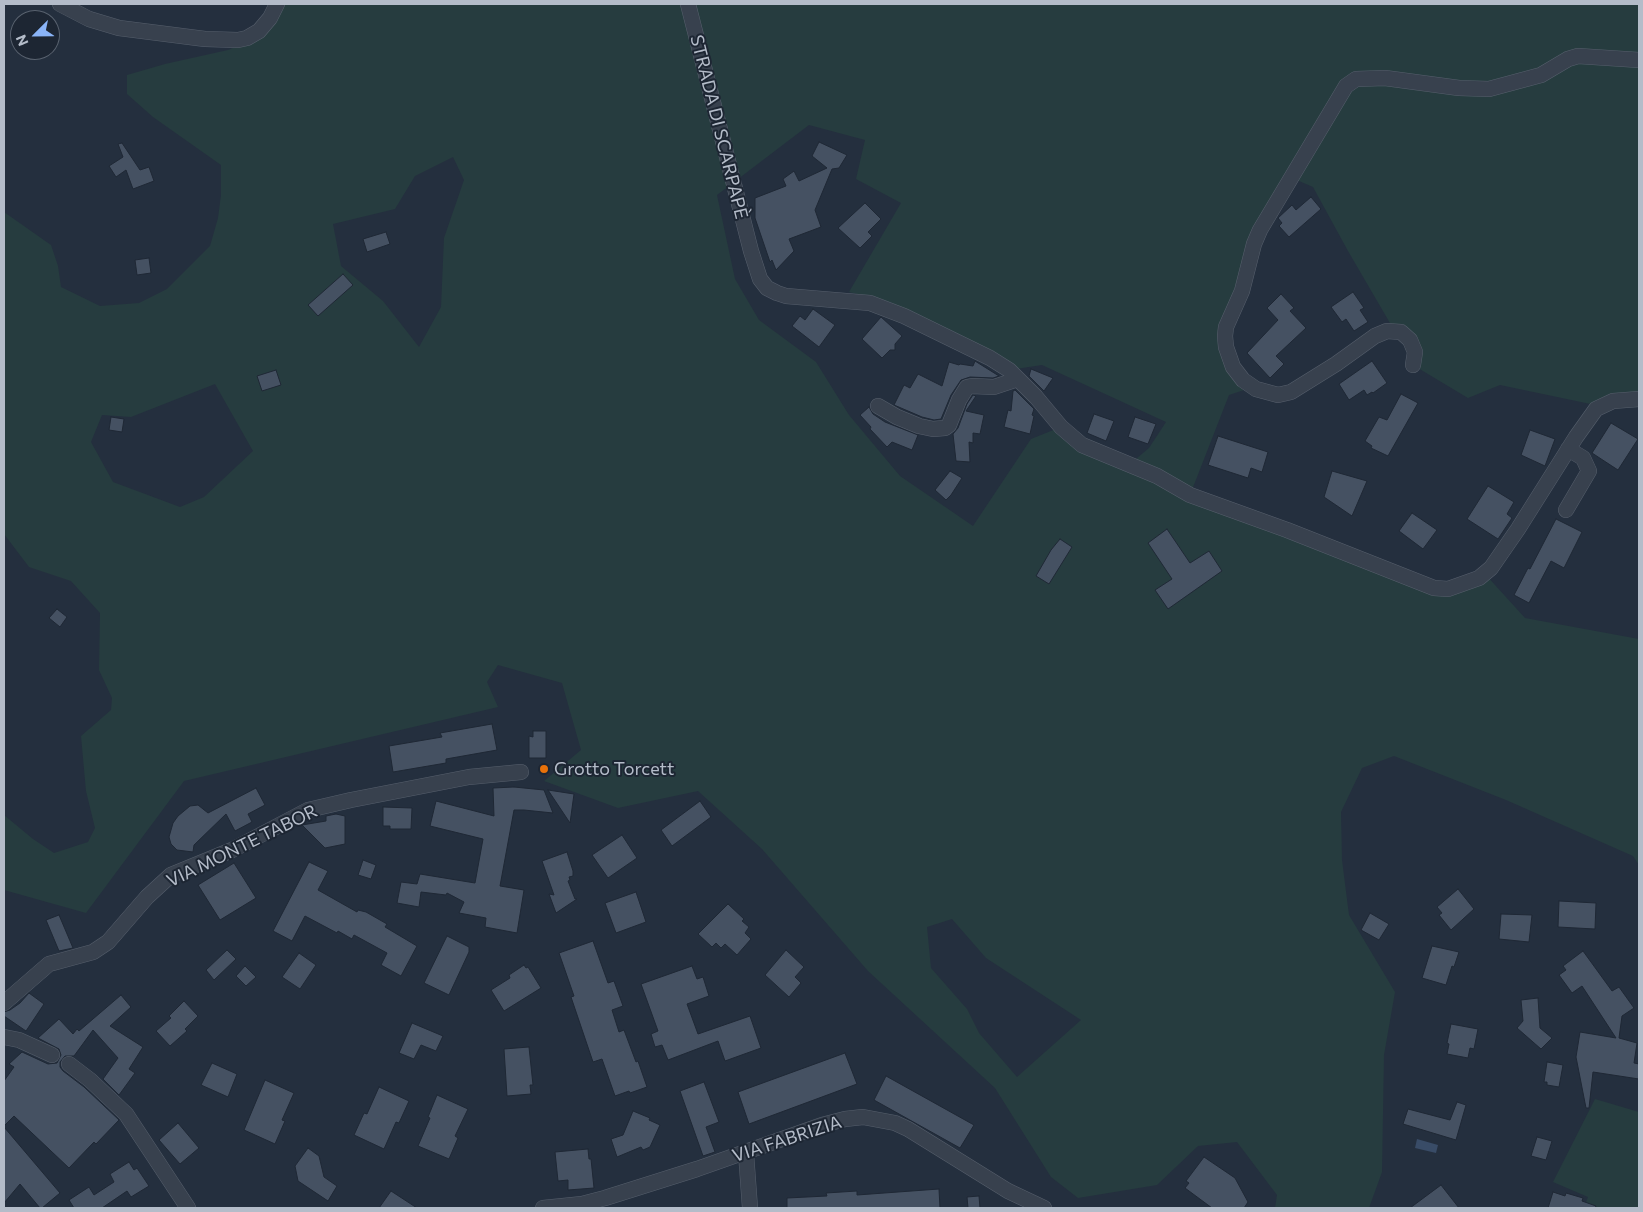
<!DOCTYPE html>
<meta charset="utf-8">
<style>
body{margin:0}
#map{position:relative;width:1643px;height:1212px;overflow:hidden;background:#242f3e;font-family:Commissioner,sans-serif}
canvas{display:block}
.frame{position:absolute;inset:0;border:5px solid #b4bcc9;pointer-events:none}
.north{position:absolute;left:10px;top:10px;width:50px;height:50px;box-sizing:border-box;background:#1d2633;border:1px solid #59626f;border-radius:50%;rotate:247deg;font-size:14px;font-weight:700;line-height:20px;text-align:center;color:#b4bcc9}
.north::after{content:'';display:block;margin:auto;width:18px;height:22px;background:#8ab4f8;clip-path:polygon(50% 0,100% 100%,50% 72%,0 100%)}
</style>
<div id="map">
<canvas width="1643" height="1212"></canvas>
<div class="frame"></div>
<div class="north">N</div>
</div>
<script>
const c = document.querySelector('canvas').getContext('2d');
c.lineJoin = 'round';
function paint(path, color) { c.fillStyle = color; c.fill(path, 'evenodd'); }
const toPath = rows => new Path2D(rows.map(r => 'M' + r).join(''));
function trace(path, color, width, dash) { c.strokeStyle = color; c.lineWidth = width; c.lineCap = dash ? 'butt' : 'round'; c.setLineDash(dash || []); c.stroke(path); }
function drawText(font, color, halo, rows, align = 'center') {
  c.font = font + ' Commissioner,sans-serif'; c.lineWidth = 4; c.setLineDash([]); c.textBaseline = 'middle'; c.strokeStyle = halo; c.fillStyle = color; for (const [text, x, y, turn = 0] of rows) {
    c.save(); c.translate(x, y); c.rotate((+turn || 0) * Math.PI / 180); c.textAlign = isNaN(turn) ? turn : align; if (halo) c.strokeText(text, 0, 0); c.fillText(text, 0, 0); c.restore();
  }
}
paint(toPath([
 [274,4,1639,4,1639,399,1600,406,1500,385,1468,398,1413,365,1415,358,1394,330,1348,251,1313,187,1292,178,1267,217,1225,336,1253,387,1229,395,1190,495,1434,588,1485,574,1525,618,1639,639,1639,865,1633,856,1506,800,1394,756,1362,768,1341,812,1342,860,1349,915,1395,992,1384,1055,1382,1172,1369,1208,1275,1208,1277,1195,1237,1142,1198,1146,1157,1185,1078,1198,1051,1177,995,1088,868,971,762,849,698,791,618,808,544,781,581,750,562,683,498,665,487,682,498,707,184,781,86,913,4,890,4,815,33,839,54,853,88,842,95,828,86,791,81,736,111,710,112,698,99,670,100,613,71,581,29,567,4,534,4,212,51,245,58,266,61,287,100,306,139,303,167,289,210,246,218,218,221,195,221,165,153,117,127,94,127,75,165,64,228,50,256,38],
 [809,125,865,140,856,179,901,203,849,292,892,303,1009,370,1042,365,1166,422,1149,448,1130,464,1061,427,1031,439,973,526,900,476,849,415,816,362,759,320,735,279,717,195],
 [453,157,464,180,444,238,441,307,419,347,383,301,341,266,333,224,395,209,415,176],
 [215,384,253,451,204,497,180,507,113,482,91,442,102,415,131,417],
 [952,919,986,958,1081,1020,1017,1077,979,1033,967,1009,931,968,927,927],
 [1595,1099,1639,1112,1639,1208,1584,1208,1588,1197,1553,1182]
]), '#263c3f');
paint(toPath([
 [1417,1139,1438,1145,1436,1153,1415,1148]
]), '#394c67');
const building = toPath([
 [819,142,847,155,839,168,832,169,815,210,821,227,789,239,794,251,776,270,772,260,770,262,755,218,755,198,786,186,783,179,794,171,799,181,827,168,812,156,819,142],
 [122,143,140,170,149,167,154,181,133,189,126,170,116,177,109,166,123,157,118,144,122,143],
 [1311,197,1321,209,1289,237,1279,226,1282,223,1278,218,1292,205,1296,210,1311,197],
 [865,203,881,219,868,232,872,236,860,248,838,228,865,203],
 [386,232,390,244,367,252,363,239,386,232],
 [149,258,151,273,137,275,135,260,149,258],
 [343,274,353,285,318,316,308,305,343,274],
 [1353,292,1364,308,1360,310,1368,322,1354,331,1346,319,1342,322,1331,307,1353,292],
 [1281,294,1294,308,1290,311,1306,328,1276,356,1284,364,1270,378,1247,353,1278,320,1267,308,1281,294],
 [813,309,835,325,819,347,792,326,800,316,805,320,813,309],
 [881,317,902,336,895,344,895,350,890,350,882,358,862,339,881,317],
 [975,361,999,376,993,378,970,377,961,380,951,395,941,419,934,420,922,417,894,405,904,385,910,388,918,374,942,386,949,362,959,365,960,364,973,366,975,361],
 [1372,361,1387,383,1373,393,1372,392,1367,395,1364,390,1349,400,1339,384,1372,361],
 [1031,369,1053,378,1044,391,1029,376,1031,369],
 [276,370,281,385,262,391,257,376,276,370],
 [1015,390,1034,409,1032,415,1034,416,1030,434,1004,427,1008,410,1011,411,1013,391,1015,390],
 [1401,394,1418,403,1388,456,1371,448,1372,446,1365,441,1379,417,1387,420,1401,394],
 [973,395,976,396,966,411,984,415,980,434,973,433,973,443,969,442,970,462,956,461,953,434,958,428,967,404,973,395],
 [869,407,873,414,885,422,918,435,912,450,892,442,887,447,870,429,871,427,860,415,869,407],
 [1094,414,1114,421,1106,441,1087,433,1094,414],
 [111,417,124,419,122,432,109,430,111,417],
 [1135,417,1156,424,1148,444,1128,437,1135,417],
 [1611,423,1638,439,1618,470,1592,453,1611,423],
 [1530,430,1555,439,1545,466,1521,455,1530,430],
 [1218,436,1268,452,1262,472,1251,468,1248,478,1208,465,1218,436],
 [950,471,962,478,951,495,946,500,935,490,950,471],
 [1332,471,1367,481,1352,516,1324,497,1332,471],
 [1488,486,1514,502,1507,514,1512,518,1498,539,1467,519,1488,486],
 [1412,513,1437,530,1423,549,1399,531,1412,513],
 [1556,519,1582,532,1564,568,1551,561,1529,603,1514,595,1528,568,1530,569,1556,519],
 [1167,529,1190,563,1209,551,1222,571,1168,609,1155,590,1172,579,1148,543,1167,529],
 [1060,539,1072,547,1049,584,1036,576,1051,550,1060,539],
 [57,609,67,617,60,627,49,618,57,609],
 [492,724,497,750,446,759,446,763,393,772,389,746,442,737,440,733,492,724],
 [533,731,546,731,546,758,529,758,529,736,533,737,533,731],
 [514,787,544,790,553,813,524,810,514,810,500,886,524,890,517,933,485,927,486,918,459,913,464,902,447,893,446,895,421,892,419,907,397,903,401,882,417,884,420,874,475,883,483,839,430,826,436,801,494,816,493,788,514,787],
 [256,788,265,805,248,814,252,822,235,831,226,814,194,845,193,852,177,850,171,844,169,837,173,823,178,816,190,806,198,805,208,813,256,788],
 [548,790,574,794,570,823,548,790],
 [700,801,711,817,672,846,661,830,700,801],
 [383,807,412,808,411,829,390,829,390,826,383,826,383,807],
 [336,814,345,816,345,844,325,848,302,825,326,821,326,816,336,814],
 [622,835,637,858,608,878,592,855,622,835],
 [567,852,573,871,573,876,569,877,570,880,568,881,575,899,577,899,556,913,549,894,554,895,542,861,567,852],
 [363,860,376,865,371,879,358,875,363,860],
 [309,862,328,871,318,890,357,912,358,910,366,912,387,924,385,927,417,946,401,976,381,965,387,953,354,935,352,939,338,931,337,933,305,916,292,941,273,931,309,862],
 [234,863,256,898,220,920,198,885,234,863],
 [1458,889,1474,909,1451,930,1439,915,1442,913,1437,907,1458,889],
 [636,892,646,922,616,933,605,903,636,892],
 [1559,901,1596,903,1595,929,1558,927,1559,901],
 [728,904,744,919,742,921,749,927,745,933,751,939,737,955,725,944,721,948,716,943,712,947,698,934,728,904],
 [1370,913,1389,924,1379,940,1361,930,1370,913],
 [1501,914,1532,915,1529,942,1499,939,1501,914],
 [59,915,73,948,59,951,46,920,59,915],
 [447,936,469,947,469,952,449,995,424,983,447,936],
 [593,941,608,983,614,981,623,1006,612,1010,619,1032,624,1030,636,1062,638,1061,647,1087,630,1093,629,1091,615,1096,602,1059,593,1062,571,997,574,996,559,953,593,941],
 [1432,946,1459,952,1454,967,1452,966,1446,985,1422,978,1432,946],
 [227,950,236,959,214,980,206,970,227,950],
 [786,950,804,967,795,977,801,983,789,997,765,975,786,950],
 [1583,951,1612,991,1619,987,1634,1008,1622,1016,1619,1038,1637,1043,1634,1063,1639,1064,1639,1079,1593,1072,1589,1108,1586,1108,1576,1057,1580,1032,1616,1038,1582,986,1572,993,1559,975,1566,970,1563,966,1583,951],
 [299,953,316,965,300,989,282,977,299,953],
 [524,965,526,968,528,967,541,988,504,1011,491,990,510,978,509,975,524,965],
 [245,966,256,977,246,986,236,976,245,966],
 [692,966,697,979,703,977,709,996,687,1004,698,1034,750,1016,761,1048,725,1061,718,1041,668,1060,662,1045,655,1047,651,1034,658,1031,641,984,692,966],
 [29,993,44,1004,26,1031,4,1016,4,1012,10,1010,20,1003,29,993],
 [121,995,131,1007,110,1026,143,1047,129,1069,135,1073,119,1095,103,1079,118,1058,93,1030,74,1056,65,1056,60,1062,60,1067,63,1071,84,1087,119,1120,96,1144,94,1142,69,1168,14,1116,4,1126,4,1081,14,1067,9,1064,22,1052,48,1064,57,1063,61,1055,59,1049,38,1038,59,1019,73,1034,77,1029,79,1031,121,995],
 [1538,998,1540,1028,1552,1038,1541,1049,1517,1028,1523,1021,1521,1000,1538,998],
 [184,1001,198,1016,185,1029,187,1031,170,1046,156,1031,171,1018,169,1016,184,1001],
 [412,1023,443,1036,436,1051,421,1045,414,1059,399,1053,412,1023],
 [1451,1024,1478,1029,1474,1049,1470,1048,1468,1058,1447,1054,1449,1044,1447,1043,1451,1024],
 [529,1047,533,1085,530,1085,531,1094,507,1096,504,1049,529,1047],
 [845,1053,857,1084,749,1124,738,1092,845,1053],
 [1547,1062,1563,1065,1559,1087,1547,1085,1547,1082,1544,1082,1547,1062],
 [212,1063,237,1074,228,1097,201,1085,212,1063],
 [886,1076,974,1125,960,1148,874,1100,886,1076],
 [265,1080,294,1093,282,1120,285,1121,275,1144,244,1130,265,1080],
 [704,1082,719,1122,706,1127,715,1152,703,1156,680,1091,704,1082],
 [379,1087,409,1101,399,1123,396,1122,384,1149,354,1135,364,1113,367,1114,379,1087],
 [437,1095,468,1109,455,1136,458,1138,449,1159,418,1146,430,1118,428,1117,437,1095],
 [1457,1102,1466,1105,1456,1140,1403,1124,1408,1109,1450,1120,1457,1102],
 [633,1111,650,1118,649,1120,660,1125,650,1147,643,1150,641,1147,617,1157,611,1139,623,1135,633,1111],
 [178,1123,199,1148,180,1164,159,1140,178,1123],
 [4,1127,60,1193,42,1208,40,1208,20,1184,4,1203,4,1127],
 [1537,1137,1552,1141,1546,1160,1531,1156,1537,1137],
 [308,1148,319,1156,324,1177,337,1186,328,1201,298,1181,295,1166,308,1148],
 [588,1149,589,1159,591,1159,594,1188,568,1190,568,1180,558,1181,555,1152,588,1149],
 [1204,1157,1235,1178,1248,1202,1244,1208,1212,1208,1185,1188,1189,1183,1186,1181,1204,1157],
 [129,1162,134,1170,137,1168,149,1186,131,1197,127,1191,102,1208,74,1208,69,1200,89,1187,94,1195,114,1182,110,1174,129,1162],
 [1441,1185,1459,1208,1410,1208,1441,1185],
 [939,1189,940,1208,787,1208,787,1198,827,1196,826,1193,857,1191,857,1195,939,1189],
 [391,1191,417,1208,379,1208,391,1191],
 [1553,1192,1565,1196,1566,1193,1583,1198,1582,1201,1596,1206,1595,1208,1548,1208,1553,1192],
 [979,1196,980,1208,968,1208,967,1197,979,1196]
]);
paint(building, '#455162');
trace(building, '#1f2835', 1);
const street = toPath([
 [60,4,89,19,119,28,205,39,238,40,247,38,259,31,270,18,277,4],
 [688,4,751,251,760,279,767,288,777,293,786,296,870,303,904,316,990,358,1009,370,1036,397,1061,427,1082,445,1157,476,1190,495,1287,530,1434,588,1448,589,1479,578,1491,568,1518,529,1576,437,1596,409,1613,401,1639,399],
 [1413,365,1415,352,1410,340,1401,332,1387,331,1375,336,1336,364,1291,392,1278,395,1256,389,1243,380,1233,367,1226,347,1225,336,1226,327,1242,291,1254,244,1260,230,1346,86,1356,79,1385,78,1459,88,1489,89,1541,75,1568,59,1578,56,1639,60],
 [878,406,897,417,919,426,933,429,945,428,949,425,959,400,967,387,972,386,994,387,1018,379],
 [1566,510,1589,471,1583,458,1568,449],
 [4,1003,49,964,93,952,108,942,147,897,171,875,232,850,308,810,351,800,469,777,521,772],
 [4,1037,19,1040,52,1055],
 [69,1064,90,1080,126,1114,188,1208],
 [746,1153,750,1208],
 [543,1208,582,1204,605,1198,697,1169,822,1125,845,1119,863,1117,895,1123,908,1129,1008,1191,1044,1208]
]);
trace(street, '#565f6c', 16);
trace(street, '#38414e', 15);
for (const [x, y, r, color] of [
 [544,769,5,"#e8710a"]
]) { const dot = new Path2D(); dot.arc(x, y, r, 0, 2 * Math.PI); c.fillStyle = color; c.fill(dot); trace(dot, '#1d2633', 2); }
drawText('18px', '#b4bcc9', '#1d2633', [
 ["STRADA DI SCARPAPÈ",719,127,76],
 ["VIA MONTE TABOR",242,846,-26],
 ["VIA FABRIZIA",787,1139,-18]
]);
drawText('18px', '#b4bcc9', '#1d2633', [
 ["Grotto Torcett",554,769]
], 'left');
</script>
